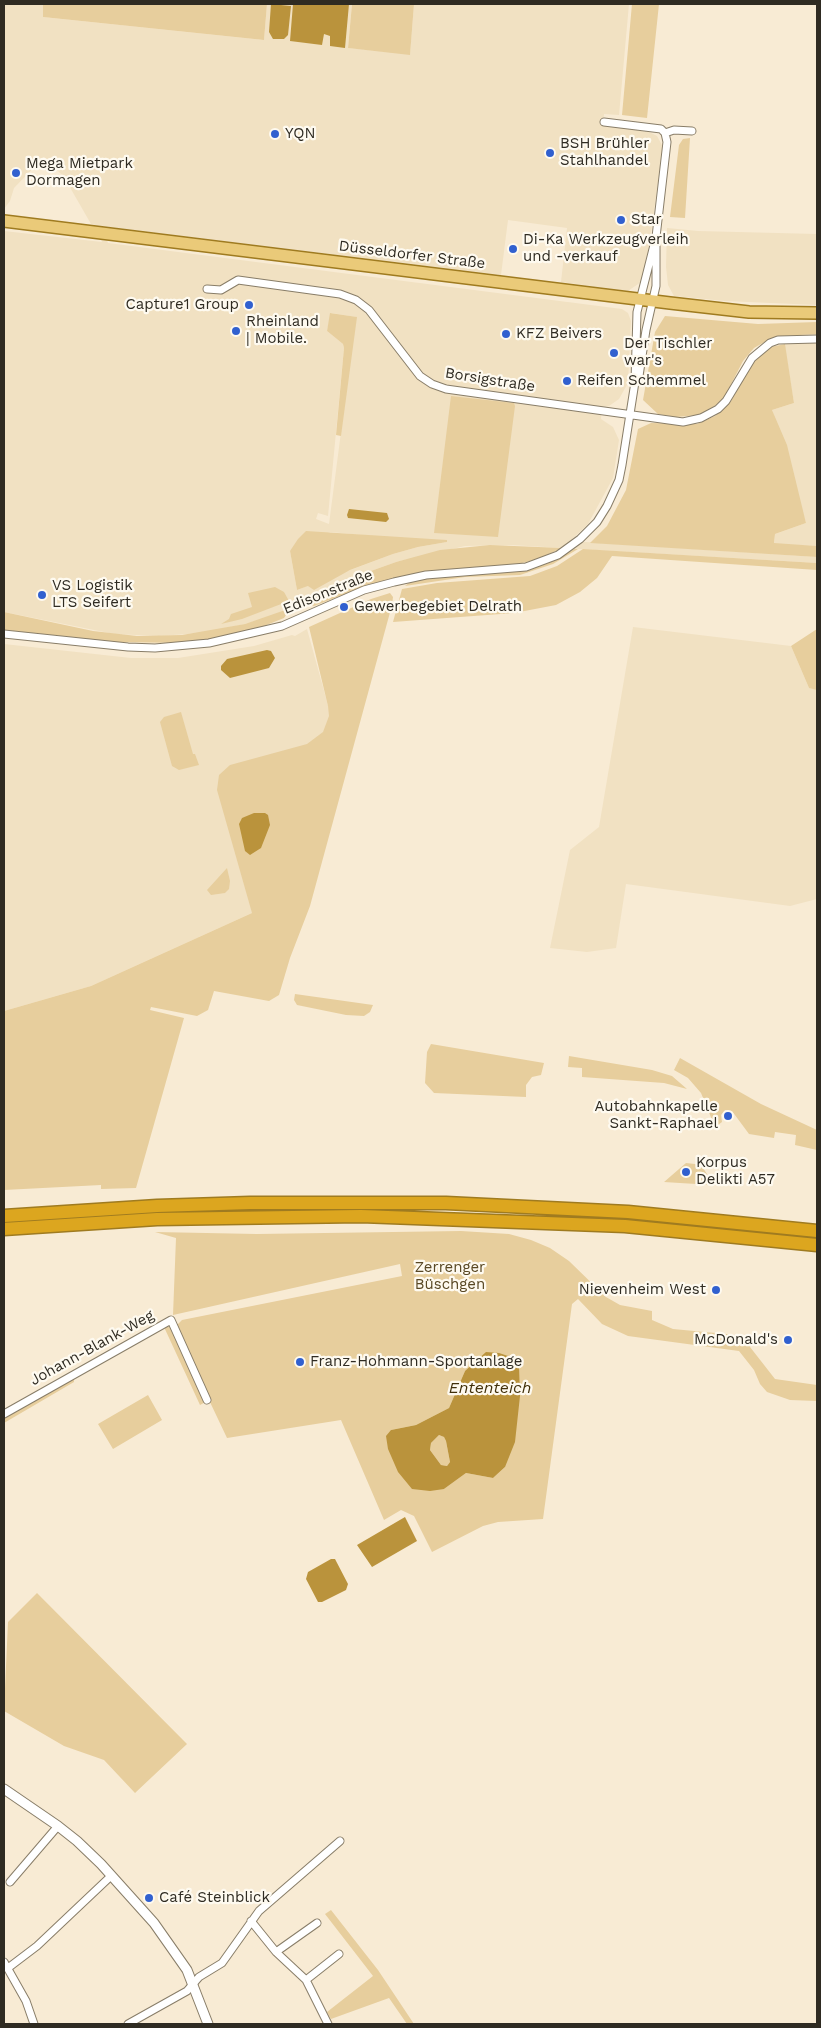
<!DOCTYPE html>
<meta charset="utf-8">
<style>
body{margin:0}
#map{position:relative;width:821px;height:2028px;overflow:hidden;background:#f8ebd4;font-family:"Work Sans",sans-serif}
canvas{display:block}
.frame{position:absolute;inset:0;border:5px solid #2f2b22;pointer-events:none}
</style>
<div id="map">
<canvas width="821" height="2028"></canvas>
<div class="frame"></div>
</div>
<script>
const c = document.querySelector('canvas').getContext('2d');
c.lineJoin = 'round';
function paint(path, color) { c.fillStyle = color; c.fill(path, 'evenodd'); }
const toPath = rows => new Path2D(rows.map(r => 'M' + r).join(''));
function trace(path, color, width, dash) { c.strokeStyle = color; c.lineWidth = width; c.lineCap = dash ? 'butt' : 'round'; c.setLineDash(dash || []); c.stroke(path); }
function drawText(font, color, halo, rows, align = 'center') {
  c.font = font + ' "Work Sans",sans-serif'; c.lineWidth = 4.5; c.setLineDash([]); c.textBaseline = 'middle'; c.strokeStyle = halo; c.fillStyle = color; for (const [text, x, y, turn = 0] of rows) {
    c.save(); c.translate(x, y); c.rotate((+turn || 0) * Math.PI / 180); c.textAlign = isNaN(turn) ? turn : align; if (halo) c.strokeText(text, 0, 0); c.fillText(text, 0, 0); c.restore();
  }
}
paint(toPath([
 [4,4,44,5,43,17,264,40,267,4,352,4,348,48,410,54,414,4,629,4,619,115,604,114,603,125,649,132,657,136,663,147,649,246,641,282,628,291,561,282,567,228,508,220,501,275,101,226,108,243,622,309,628,313,631,321,628,383,619,399,609,406,602,407,601,419,613,427,619,440,613,478,588,524,570,541,817,557,817,563,511,545,465,546,396,562,354,577,278,614,245,624,203,633,158,636,114,634,4,612,4,231,102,242,95,225,91,224,64,177,44,157,14,188,10,201,4,209],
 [331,313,356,317,329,524,316,519,318,513,328,516,344,348,343,344,327,331],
 [330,532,373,536,447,541,447,542,418,547,393,554,297,590,290,551],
 [667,228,698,231,817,234,817,305,725,301,674,296,668,285,666,267],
 [817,334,817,546,774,544,775,534,806,523,772,410,794,403,783,336],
 [633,627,791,646,809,688,817,689,817,899,790,906,626,884,616,948,587,952,550,948,570,850,599,827],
 [307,629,334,727,252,913,91,986,4,1011,4,644,131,658,178,658,254,646,292,635,295,636]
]), '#f1e1c2');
paint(toPath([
 [28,4,267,4,264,40,43,17,43,5],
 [352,4,414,4,410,55,348,48],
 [632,4,659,4,647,118,622,115],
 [690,138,685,218,670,217,679,145,683,139],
 [330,313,357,317,341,436,336,435,344,348,343,344,327,331],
 [665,316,758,324,817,322,817,334,783,336,768,340,754,348,743,361,725,396,716,405,699,415,676,417,658,414,643,400,655,332],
 [785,344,794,403,772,410,787,445,806,523,775,534,774,543,817,546,817,557,590,543,607,526,626,490,638,429,651,423,697,424,715,416,731,401,752,364,760,355,771,347],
 [451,396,514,403,515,406,498,537,434,533],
 [306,531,447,540,447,542,418,547,393,554,350,570,314,590,308,586,297,590,290,551,298,539],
 [490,545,562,548,538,559,514,565,424,572,371,584,314,606,301,603,354,577,396,562,440,550],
 [574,549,578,549,553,564,520,575,465,577,405,586,410,582,431,578,530,570,556,560],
 [583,549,817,563,817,570,612,556,597,578,580,592,556,605,514,613,393,622,402,589,437,583,530,576,557,566],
 [275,587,284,592,289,601,242,619,221,624,229,619,231,614,252,607,248,593],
 [390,593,393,597,392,605,310,906,290,958,279,995,269,1001,214,991,208,1010,197,1016,151,1007,150,1010,184,1018,136,1188,101,1189,101,1185,4,1190,4,1011,91,986,252,913,217,790,219,775,230,765,307,744,323,732,329,716,328,706,309,627,371,599],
 [291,608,284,618,264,626,217,638,181,643,117,642,4,630,4,612,93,631,137,636,182,635,245,624],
 [817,629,817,690,809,688,791,646],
 [181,712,193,754,195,754,199,765,179,770,172,766,160,722,164,717],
 [227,868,230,881,229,889,225,893,211,895,207,890],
 [295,994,373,1005,370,1012,364,1016,346,1015,297,1005,294,1000],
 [431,1044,544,1063,541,1075,532,1077,526,1085,526,1097,434,1093,425,1083,427,1052],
 [569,1056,652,1070,672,1076,687,1089,664,1083,582,1077,582,1068,568,1067],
 [680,1058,761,1104,817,1130,817,1150,795,1145,796,1135,775,1132,774,1138,749,1134,732,1111,725,1110,721,1115,722,1122,715,1127,701,1093,688,1078,674,1070],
 [686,1163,695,1164,703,1168,713,1183,712,1185,664,1182],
 [461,1231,509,1234,531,1240,550,1248,569,1261,606,1297,620,1305,652,1311,652,1320,673,1329,737,1335,743,1338,775,1379,817,1385,817,1401,790,1400,767,1392,760,1384,754,1370,739,1351,628,1336,602,1324,578,1299,572,1304,543,1519,498,1522,483,1526,432,1552,414,1516,401,1510,384,1520,341,1420,227,1438,209,1400,200,1405,164,1327,176,1326,182,1320,402,1276,400,1264,173,1315,176,1238,155,1232,257,1234],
 [465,1371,505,1467,493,1478,466,1473,444,1489,391,1430,416,1425,449,1408],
 [74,1377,74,1382,4,1423,4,1418],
 [148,1395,162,1420,113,1449,98,1424],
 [439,1435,444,1437,446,1441,450,1462,447,1466,441,1465,430,1450,431,1443],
 [37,1593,187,1744,135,1793,104,1760,64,1746,4,1711,8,1622],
 [331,1910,378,1970,414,2024,407,2024,389,1998,331,2019,327,2012,373,1976,325,1914]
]), '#e7ce9d');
paint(toPath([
 [271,4,291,6,288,35,284,39,273,39,269,32],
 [293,4,349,4,345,48,330,46,330,36,324,34,322,45,290,41],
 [349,509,387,513,389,519,386,522,348,518,347,515],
 [267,650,271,651,275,658,269,668,230,678,221,670,221,666,227,659],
 [254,813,265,813,268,815,270,825,261,848,250,855,245,851,239,824,242,818],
 [486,1352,499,1353,511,1357,519,1366,520,1396,515,1442,505,1467,493,1478,466,1473,444,1489,430,1491,412,1489,398,1472,388,1449,386,1436,391,1430,416,1425,449,1408,465,1371],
 [439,1435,444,1437,446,1441,450,1462,447,1466,441,1465,430,1450,431,1443],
 [405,1517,417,1541,372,1567,357,1545],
 [331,1559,335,1559,348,1584,346,1590,322,1602,318,1602,306,1579,308,1572]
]), '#ba933c');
const minor = toPath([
 [665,133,674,130,692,131],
 [207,289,221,290,238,280,340,294,356,300,369,310,420,376,432,384,446,389,683,422,701,418,718,409,726,401,752,358,770,343,778,340,817,339],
 [639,376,646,330,656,286,656,246],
 [4,634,128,647,155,648,209,643,282,626,364,590,394,582,426,575,526,567,558,555,580,539,597,522,607,506,619,480,622,465,635,382,637,312,656,237,667,142,665,133,661,129,604,122],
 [4,1414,171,1320,207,1400],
 [10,1882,58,1826],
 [251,1921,276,1952,306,1980,328,2024],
 [276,1952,317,1923],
 [4,1962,26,2001,34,2024],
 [8,1968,37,1946,111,1876],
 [306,1980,339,1954],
 [128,2024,187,1991,199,1977,222,1963,259,1911,340,1841]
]);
const tertiary = toPath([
 [4,1789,58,1826,77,1841,101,1864,154,1923,187,1970,208,2024]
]);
const primary = toPath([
 [4,221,670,303,749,312,817,313]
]);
const motorway = toPath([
 [4,1216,157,1206,250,1203,446,1203,628,1212,817,1231],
 [4,1229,157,1219,361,1216,625,1226,817,1245]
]);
trace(minor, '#887d68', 9);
trace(tertiary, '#887d68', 11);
trace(primary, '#9f7b20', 14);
trace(motorway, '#9f7b20', 15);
trace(minor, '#fff', 7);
trace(tertiary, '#fff', 9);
trace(primary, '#eaca79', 11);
trace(motorway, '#dca61f', 12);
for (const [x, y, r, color] of [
 [275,134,5,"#3160cf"],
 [550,153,5,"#3160cf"],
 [16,173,5,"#3160cf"],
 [621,220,5,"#3160cf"],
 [513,249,5,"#3160cf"],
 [249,305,5,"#3160cf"],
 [236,331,5,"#3160cf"],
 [506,334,5,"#3160cf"],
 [614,353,5,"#3160cf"],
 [567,381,5,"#3160cf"],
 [42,595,5,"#3160cf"],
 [344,607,5,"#3160cf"],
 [728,1116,5,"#3160cf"],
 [686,1172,5,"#3160cf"],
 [716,1290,5,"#3160cf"],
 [788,1340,5,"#3160cf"],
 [300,1362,5,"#3160cf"],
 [149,1898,5,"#3160cf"]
]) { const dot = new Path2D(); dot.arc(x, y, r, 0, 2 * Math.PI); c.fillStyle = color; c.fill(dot); trace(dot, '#fefaf0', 2); }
drawText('15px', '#2f2b22', '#fefaf0', [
 ["YQN",285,134],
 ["BSH Brühler",560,144],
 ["Stahlhandel",560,161],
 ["Mega Mietpark",26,164],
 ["Dormagen",26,181],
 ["Star",631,220],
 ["Di-Ka Werkzeugverleih",523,240],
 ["und -verkauf",523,257],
 ["Capture1 Group",239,305,"right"],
 ["Rheinland",246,322],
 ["| Mobile.",246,339],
 ["KFZ Beivers",516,334],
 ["Der Tischler",624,344],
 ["war's",624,361],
 ["Reifen Schemmel",577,381],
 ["VS Logistik",52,586],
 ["LTS Seifert",52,603],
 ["Gewerbegebiet Delrath",354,607],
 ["Autobahnkapelle",718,1107,"right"],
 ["Sankt-Raphael",718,1124,"right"],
 ["Korpus",696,1163],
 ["Delikti A57",696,1180],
 ["Nievenheim West",706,1290,"right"],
 ["McDonald's",778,1340,"right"],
 ["Franz-Hohmann-Sportanlage",310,1362],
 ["Café Steinblick",159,1898]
], 'left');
drawText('15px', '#2f2b22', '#fefaf0', [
 ["Düsseldorfer Straße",412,255,7],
 ["Borsigstraße",490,380,9],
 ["Edisonstraße",328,592,-22],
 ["Johann-Blank-Weg",92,1348,-29]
]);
drawText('15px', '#594824', '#fefaf0', [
 ["Zerrenger",450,1268],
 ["Büschgen",450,1285]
]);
drawText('italic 16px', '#41300a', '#fefaf0', [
 ["Ententeich",490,1388]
]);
</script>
